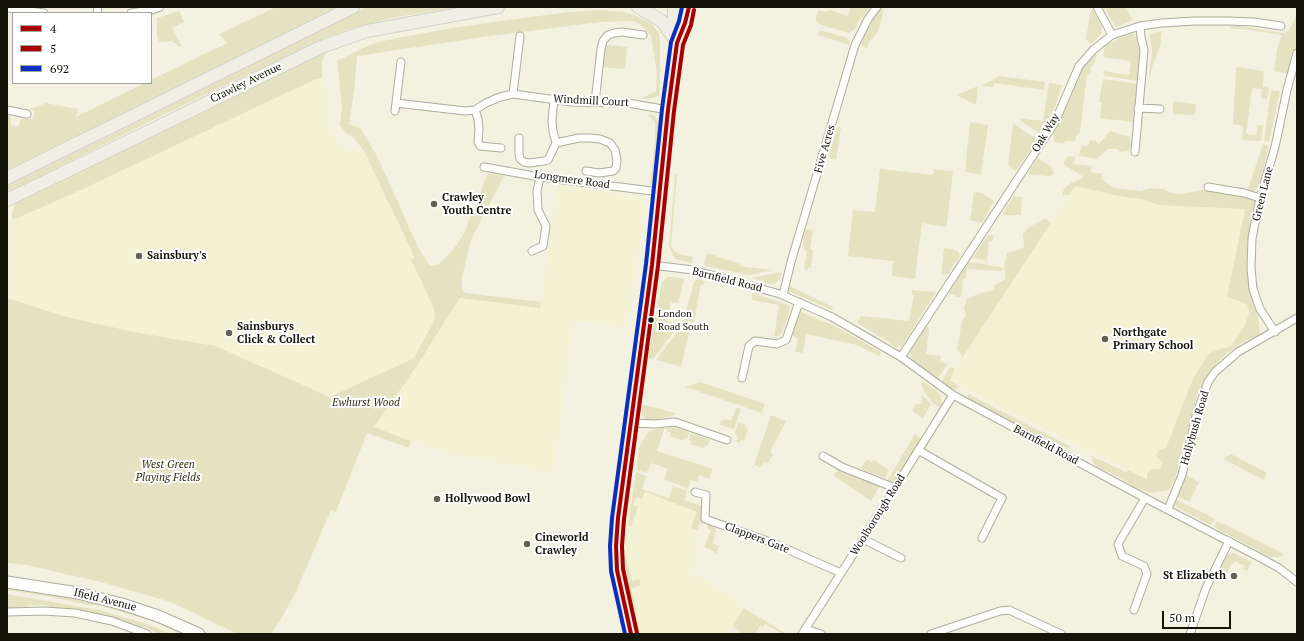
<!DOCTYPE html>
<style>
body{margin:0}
#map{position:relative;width:1304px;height:641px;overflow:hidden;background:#f3f2e0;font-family:"PT Serif",serif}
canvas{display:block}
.frame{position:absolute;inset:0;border:8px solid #151409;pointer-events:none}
.legend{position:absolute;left:12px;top:12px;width:140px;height:72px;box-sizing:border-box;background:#fff;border:1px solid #a1a19d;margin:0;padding:5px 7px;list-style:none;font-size:12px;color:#151409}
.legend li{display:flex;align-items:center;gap:8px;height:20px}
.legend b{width:20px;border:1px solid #a1a19d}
.scale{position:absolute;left:1162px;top:611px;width:69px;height:18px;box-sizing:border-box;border:2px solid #151409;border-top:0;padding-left:5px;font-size:12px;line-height:14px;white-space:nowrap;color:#151409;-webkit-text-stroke:3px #fff;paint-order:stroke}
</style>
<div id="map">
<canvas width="1304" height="641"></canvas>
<div class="frame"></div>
<ul class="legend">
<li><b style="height:5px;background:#a80000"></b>4</li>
<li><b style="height:5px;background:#a80000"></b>5</li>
<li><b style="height:5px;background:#0a2ebe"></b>692</li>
</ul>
<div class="scale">50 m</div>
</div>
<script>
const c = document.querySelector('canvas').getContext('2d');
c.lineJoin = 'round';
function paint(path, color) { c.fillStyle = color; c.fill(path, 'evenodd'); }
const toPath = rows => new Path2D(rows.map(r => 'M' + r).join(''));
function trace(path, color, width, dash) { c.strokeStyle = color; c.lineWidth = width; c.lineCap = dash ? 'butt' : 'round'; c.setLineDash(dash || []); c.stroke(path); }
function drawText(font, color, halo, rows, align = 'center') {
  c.font = font + ' "PT Serif",serif'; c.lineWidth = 4; c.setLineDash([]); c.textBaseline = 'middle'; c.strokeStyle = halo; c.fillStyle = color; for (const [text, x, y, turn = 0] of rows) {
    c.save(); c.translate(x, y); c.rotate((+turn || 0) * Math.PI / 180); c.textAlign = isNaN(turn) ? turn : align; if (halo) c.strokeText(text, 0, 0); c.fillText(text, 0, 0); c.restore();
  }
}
paint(toPath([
 [322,78,329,103,327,124,342,149,364,151,437,307,437,324,414,358,330,397,215,346,134,332,67,317,7,298,7,223,163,152,316,79],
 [1075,185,1123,197,1142,199,1158,205,1245,209,1227,297,1247,304,1249,312,1245,326,1231,346,1209,353,1167,482,1147,479,1001,408,967,390,950,378],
 [557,186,645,198,628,327,574,321,553,473,442,452,374,427,460,298,540,308],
 [631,487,697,512,691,528,697,530,693,545,700,548,691,571,737,600,744,608,728,634,638,634,622,562,623,550]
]), '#f4f2d4');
paint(toPath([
 [276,7,342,7,7,171,7,115,11,117,11,125,18,126,21,119,25,118,33,119,35,111,29,110,30,109,46,103,78,109,76,117,145,83,151,83,151,80,227,43,219,34],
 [365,7,459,7,391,18,353,28,325,38,157,118,7,193,7,183],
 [851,7,870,7,858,22,856,28,849,33,821,25,816,22,816,17,819,10,825,12,831,10,848,16],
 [884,7,880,26,875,36,870,40,867,48,863,47,861,44,864,36,877,13],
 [1105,7,1126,7,1132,20,1117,27,1115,27],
 [1091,8,1099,19,1102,29,1101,34,1091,44,1086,39],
 [601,10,623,12,634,15,652,24,658,31,660,39,660,89,659,95,656,97,648,99,642,98,656,91,657,73,651,36,640,24,632,21,600,22,490,36,357,56,354,91,349,124,360,128,376,154,419,249,429,265,432,266,438,265,451,252,459,242,465,231,488,173,504,176,471,240,462,277,462,290,465,293,541,302,540,308,460,298,414,370,374,427,411,441,409,448,367,433,336,512,331,510,296,592,281,619,271,634,237,634,171,602,101,582,26,565,7,563,7,298,67,317,134,332,215,346,330,397,414,358,431,327,435,317,434,308,411,260,415,258,364,151,353,137,346,133,340,125,342,107,337,61,363,48,378,42,403,37,458,27,568,12],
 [179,11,184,22,172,28,182,46,180,47,172,41,159,42,157,35,157,18],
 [1297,11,1297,44,1289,74,1274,71,1278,45,1282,35,1244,29,1229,29,1232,26,1238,26,1283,33,1288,31,1295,19],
 [820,30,847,38,849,40,849,45,818,35],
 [1162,31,1160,47,1153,64,1150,76,1149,76,1152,52,1150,35],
 [1132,34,1135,35,1138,40,1140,48,1140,60,1138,81,1105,76,1103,71,1129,75,1131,61,1103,57,1105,46,1120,38],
 [610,45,627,47,625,69,602,67,604,49,606,46],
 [327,49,322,62,322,78,316,79,83,189,13,220,12,216,17,195],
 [1096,54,1095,63,1091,66,1090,74,1087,75,1080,132,1076,136,1075,141,1066,141,1064,143,1055,142,1053,136,1056,126,1080,73,1088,62],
 [1236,67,1264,71,1263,86,1269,87,1267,99,1261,98,1262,89,1252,88,1246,134,1256,135,1258,125,1263,125,1261,141,1242,140,1243,126,1233,124],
 [999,76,1045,82,1044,90,994,83,993,87,981,86],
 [1103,79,1138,84,1133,122,1100,118,1102,103,1099,102],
 [1049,83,1062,85,1057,102,1041,134,1025,124,1021,121,1020,118,1043,121],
 [978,86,976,105,957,95],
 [1271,90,1280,91,1269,142,1264,141],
 [1173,101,1196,104,1195,115,1173,114],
 [646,113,655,116,659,123,655,177,650,185,655,142,655,122],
 [970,122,988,125,981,175,965,172],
 [1013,123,1037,140,1016,171,1008,166],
 [837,127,841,127,836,160,828,158],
 [1110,131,1130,137,1131,144,1129,151,1121,152,1117,149,1108,149,1096,159,1079,156,1081,146,1087,146,1089,143,1090,140,1096,141,1099,144],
 [1263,144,1269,146,1260,183,1256,190,1253,193,1247,192],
 [1068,156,1075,157,1074,164,1092,166,1091,172,1102,174,1101,179,1114,188,1140,191,1150,188,1164,189,1171,193,1183,194,1206,189,1228,192,1258,200,1249,288,1258,314,1260,336,1245,341,1227,353,1211,370,1198,392,1182,451,1176,476,1169,490,1150,493,1136,488,1121,478,1097,467,1094,464,1091,456,1126,472,1128,470,1147,479,1147,473,1154,469,1161,469,1163,462,1156,457,1159,450,1166,448,1193,379,1209,353,1231,346,1245,326,1249,312,1247,304,1227,297,1245,209,1158,205,1142,199,1123,197,1075,186,1069,195,1062,195,1064,189,1071,183,1084,177,1063,164],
 [1037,158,1052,167,1054,173,1053,175,1048,176,1028,174],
 [880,169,933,175,934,169,953,171,948,216,946,227,922,223,915,278,913,279,892,276,893,261,848,256,853,210,875,212],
 [675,174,677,174,671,245,675,252,679,254,693,257,692,263,675,259,669,246],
 [974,192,982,193,994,201,982,223,970,220],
 [1013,196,1022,197,1021,215,1004,215,1003,213],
 [1046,218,1050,224,963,357,957,349,962,321,966,315,964,308,967,299,978,294,994,290,995,285,1006,279,1004,268,1007,253,1024,248,1023,234,1029,227],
 [806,229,813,230,810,249,813,250,811,268,808,267,808,270,804,269,807,252,804,249,803,239],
 [988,235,994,235,993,241,989,241,987,261,974,258,974,256],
 [944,248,953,249,958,252,960,256,948,274,941,274],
 [707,253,740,264,739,266,772,270,749,275,704,266],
 [969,262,986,264,986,265,1002,267,1002,271,967,269,966,278,963,279,961,297,955,297,955,295,948,294],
 [782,272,779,280,774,284,766,283,752,278],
 [668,277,674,277,684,279,678,303,671,302,667,321,680,324,653,359,648,358,661,285,664,280],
 [698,279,705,281,704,284,700,286,694,323,685,320,685,315,694,282],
 [788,285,833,307,832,310,786,290],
 [912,290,935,292,934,295,902,346,895,347,886,340,857,323,861,316,909,321,914,295,912,295],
 [753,293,788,305,790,308,789,314,782,332,780,335,774,337,779,305,752,300],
 [800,312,833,325,881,352,879,356,857,345,806,334,803,353,795,352,798,339,793,336,792,333,797,314],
 [684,323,691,324,681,367,656,360],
 [926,326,929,329,926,354,941,356,940,362,948,364,938,378,913,361,910,353,911,347],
 [951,366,955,369,950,380,960,387,954,390,941,382],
 [700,382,765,404,762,413,685,387],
 [923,382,936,390,940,395,942,404,941,408,933,403,926,395,921,385],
 [968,394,979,400,1072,447,1065,448,1013,423,968,399],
 [922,395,931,404,923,418,912,411,916,404,922,404],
 [645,405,675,413,676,415,650,421,645,419,642,416,641,406],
 [736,408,741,409,734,429,720,425,721,420,724,421,725,419,731,421],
 [771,415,786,421,770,452,773,455,767,464,764,462,761,468,754,465],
 [738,422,746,425,745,428,748,429,744,441,741,440,740,443,734,441,738,439,735,433],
 [670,426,689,432,687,439,684,438,683,441,670,436,671,432,666,431,667,427],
 [665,427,657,451,713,469,709,479,699,475,697,482,691,480,688,488,664,480,668,469,651,463,647,473,637,470,639,447,649,431],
 [691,433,710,440,707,446,705,445,704,448,691,444,692,441,689,440],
 [915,434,921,439,896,479,891,482,887,481],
 [1231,454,1267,473,1264,480,1223,459],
 [867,459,872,462,874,460,889,470,885,478,863,470,861,468],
 [838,470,843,470,880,486,871,501,833,475],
 [636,472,646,476,642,489,669,498,673,486,687,491,684,500,704,507,703,517,697,530,691,528,697,512,645,492,642,499,636,497,633,505,638,507,631,526,628,526],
 [1185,475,1199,482,1189,502,1179,497,1178,496],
 [1175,499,1215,519,1211,525,1189,514,1176,506,1175,503],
 [1217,521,1222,523,1284,554,1280,557,1270,557,1214,527],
 [709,524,713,526,716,529,713,543,719,546,716,555,713,551,704,547,711,530,707,528],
 [1231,553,1234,553,1252,562,1247,571,1243,569,1245,566,1235,561,1233,564,1232,564,1223,581,1216,578,1226,557],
 [625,555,632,581,639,579,641,585,631,588,637,611,634,611,622,562,622,557],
 [7,586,92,602,146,617,189,634,181,634,155,622,98,605,88,605,46,596,7,590],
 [7,594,99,610,147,624,171,634,159,634,145,627,140,627,116,619,86,612,53,608,45,605,29,605,24,608,7,609],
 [744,608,780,630,787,634,782,634,765,624,763,627,760,626,755,634,740,634,741,632,733,626]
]), '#e5e2c1');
const street = toPath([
 [1097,7,1112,35],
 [7,8,44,13],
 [97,13,98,7],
 [131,13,152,10,160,7],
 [513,94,520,36],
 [554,99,552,121,553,131,556,143,579,138,590,138,600,139,610,143,615,150,617,160,616,168,613,171,599,173,586,171],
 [595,102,601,49,603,41,608,35,614,33,622,32,643,35],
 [396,103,465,111,475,110,486,103,500,97,513,94,571,102,628,103,668,110],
 [1138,108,1160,109],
 [7,110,27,114],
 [475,110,478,119,479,130,478,142,480,146,501,148],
 [395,111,401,62],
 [519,138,519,154,520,159,524,162,529,163,544,161,548,160,556,143],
 [1135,152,1144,50,1141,37,1140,26],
 [484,167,540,177,660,192],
 [1208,187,1244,193,1260,198],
 [532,251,543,246,546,226,538,210,537,191,540,177],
 [652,265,693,270,780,294,832,317,901,357,953,395,1145,498,1257,556,1279,568,1297,582],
 [783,295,791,262,855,45,868,19,877,7],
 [1275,332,1260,309,1253,289,1251,268,1252,238,1260,198,1275,147,1287,90,1297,53],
 [901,357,1055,122,1079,66,1093,50,1112,35,1140,26,1162,23,1195,21,1227,21,1254,22,1281,26],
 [742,378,749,346,755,341,777,344,786,340,799,302],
 [632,423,655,424,675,422,727,440],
 [918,450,1002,498,982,538],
 [823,456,842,467,895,488],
 [695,492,706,495,705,519,773,543,841,573],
 [1168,509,1182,475,1196,416,1208,382,1215,372,1238,352,1297,318],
 [863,539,901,558],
 [1134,610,1147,574,1144,566,1122,556,1118,544,1145,498],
 [7,612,44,611,75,613,112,621,147,634],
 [805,629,821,634],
 [802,634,863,539,953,395],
 [931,634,1000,611,1009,610,1061,634],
 [1190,634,1206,588,1229,541]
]);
const secondary = toPath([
 [7,582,78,593,122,604,158,616,199,634]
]);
const primary = toPath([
 [638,7,662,21,675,40],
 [677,41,685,23,687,11,689,7],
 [7,178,353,7],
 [7,200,133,139,321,47,367,31,498,7],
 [631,634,630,624,618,579,616,559,616,546,622,487,632,423,652,265,666,139,668,110,677,43,674,19,674,7]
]);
trace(street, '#adac9e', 9);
trace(secondary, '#adac9e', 13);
trace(primary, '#d1d0c7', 14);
trace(street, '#fdfdfa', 7);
trace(secondary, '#fdfdfa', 11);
trace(primary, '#f0efe6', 12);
trace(toPath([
 [631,634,617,570,616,546,618,518,652,265,668,110,677,43,685,23,689,7]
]), '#a80000', 4);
trace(toPath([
 [637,633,623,569,622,546,624,519,658,266,674,111,683,45,691,25,694,10]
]), '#a80000', 4);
trace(toPath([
 [625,634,611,571,610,546,612,518,646,264,662,109,671,42,679,21,682,7]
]), '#0a2ebe', 4);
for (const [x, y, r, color] of [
 [434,204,4,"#636254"],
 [139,256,4,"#636254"],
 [651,320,3.5,"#151409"],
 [229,333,4,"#636254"],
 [1105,339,4,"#636254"],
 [437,499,4,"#636254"],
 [527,544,4,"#636254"],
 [1234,576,4,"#636254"]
]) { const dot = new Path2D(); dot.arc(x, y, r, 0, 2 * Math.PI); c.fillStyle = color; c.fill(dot); trace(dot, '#fff', 1.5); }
drawText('10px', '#151409', '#fff', [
 ["London",658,314],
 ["Road South",658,327]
], 'left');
drawText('11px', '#151409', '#fff', [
 ["Crawley Avenue",246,83,-26],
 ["Windmill Court",591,101,3],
 ["Oak Way",1046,133,-59],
 ["Five Acres",825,149,-74],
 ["Longmere Road",572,180,8],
 ["Green Lane",1263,194,-76],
 ["Barnfield Road",727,280,14],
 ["Hollybush Road",1195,428,-74],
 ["Barnfield Road",1046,445,28],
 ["Woolborough Road",878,515,-58],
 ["Clappers Gate",757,538,21],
 ["Ifield Avenue",105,600,14]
]);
drawText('bold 11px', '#151409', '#fff', [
 ["Crawley",442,198],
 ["Youth Centre",442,211],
 ["Sainsbury's",147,256],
 ["Sainsburys",237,327],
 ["Click & Collect",237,340],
 ["Northgate",1113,333],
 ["Primary School",1113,346],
 ["Hollywood Bowl",445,499],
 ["Cineworld",535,538],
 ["Crawley",535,551],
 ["St Elizabeth",1226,576,"right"]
], 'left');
drawText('italic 11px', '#302d10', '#fff', [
 ["Ewhurst Wood",366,403],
 ["West Green",168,465],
 ["Playing Fields",168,478]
]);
</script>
